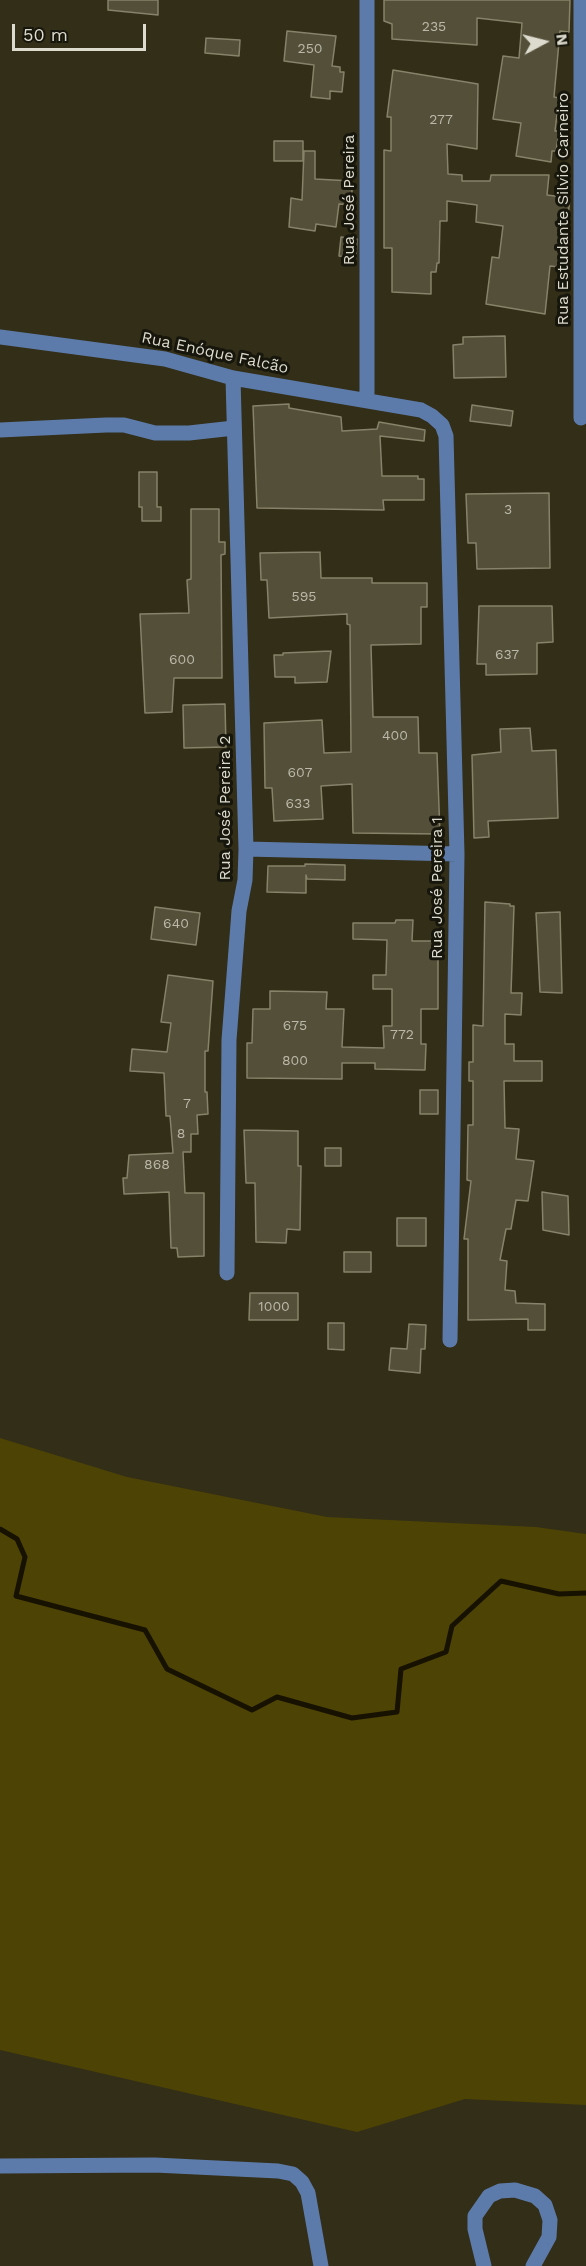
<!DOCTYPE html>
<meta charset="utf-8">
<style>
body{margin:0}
#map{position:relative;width:586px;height:2266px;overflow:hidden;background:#322e18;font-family:"Work Sans",sans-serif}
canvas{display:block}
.north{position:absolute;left:514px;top:12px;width:60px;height:60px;-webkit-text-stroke:4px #17160c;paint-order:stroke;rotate:83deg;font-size:16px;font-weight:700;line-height:24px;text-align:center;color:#dddbce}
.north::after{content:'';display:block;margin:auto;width:21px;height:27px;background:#dddbce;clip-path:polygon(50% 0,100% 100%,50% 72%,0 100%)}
.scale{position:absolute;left:12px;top:24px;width:134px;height:27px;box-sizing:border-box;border:3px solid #dddbce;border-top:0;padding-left:8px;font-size:18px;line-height:21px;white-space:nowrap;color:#dddbce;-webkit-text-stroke:4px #17160c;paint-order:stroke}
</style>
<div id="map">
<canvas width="586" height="2266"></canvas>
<div class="north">N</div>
<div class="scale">50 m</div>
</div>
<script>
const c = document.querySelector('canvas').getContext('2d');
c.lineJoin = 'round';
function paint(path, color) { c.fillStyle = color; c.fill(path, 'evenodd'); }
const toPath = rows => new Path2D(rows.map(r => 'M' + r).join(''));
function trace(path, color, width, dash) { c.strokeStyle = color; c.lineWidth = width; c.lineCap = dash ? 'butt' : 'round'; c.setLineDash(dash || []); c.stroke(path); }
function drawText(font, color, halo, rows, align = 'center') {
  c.font = font + ' "Work Sans",sans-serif'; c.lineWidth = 6; c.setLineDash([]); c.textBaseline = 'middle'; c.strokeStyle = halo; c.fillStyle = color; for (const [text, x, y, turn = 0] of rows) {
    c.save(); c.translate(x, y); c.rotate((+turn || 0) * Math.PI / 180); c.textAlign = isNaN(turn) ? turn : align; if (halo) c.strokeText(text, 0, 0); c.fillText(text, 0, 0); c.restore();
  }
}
paint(toPath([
 [0,1438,127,1477,327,1517,536,1527,586,1534,586,2105,465,2099,357,2132,0,2050]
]), '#4d4305');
trace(toPath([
 [0,1529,17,1539,25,1557,16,1596,145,1630,167,1669,252,1710,277,1697,352,1718,397,1712,401,1669,446,1652,452,1626,501,1581,559,1594,586,1593]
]), '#171100', 5);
const building = toPath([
 [108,0,158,0,158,15,108,10,108,0],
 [384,0,570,0,569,32,560,31,554,97,559,98,555,131,559,131,556,151,552,151,551,162,516,156,521,123,493,119,503,56,519,58,522,23,477,18,477,45,392,39,392,24,384,21,384,0],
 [287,31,336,36,332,66,340,67,340,72,344,72,342,92,330,91,330,99,311,97,314,65,284,61,287,31],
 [206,38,240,40,239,56,205,53,206,38],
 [393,70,478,84,477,149,447,144,448,174,462,175,462,181,490,181,491,175,549,175,547,195,570,198,568,216,565,216,559,267,550,266,545,314,486,304,492,257,499,258,503,226,476,222,477,205,447,201,447,221,440,221,439,263,437,263,436,272,431,272,431,294,392,292,392,248,384,248,384,150,391,151,391,117,387,117,393,70],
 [274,141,303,141,303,161,274,161,274,141],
 [304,151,315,151,315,179,352,181,352,205,339,204,336,227,316,224,315,231,289,227,291,198,302,200,304,151],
 [341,237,357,239,356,258,339,256,341,237],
 [505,336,506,377,454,378,453,345,463,344,463,337,505,336],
 [289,404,289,408,341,417,342,431,377,429,379,422,425,430,424,441,380,436,382,476,418,476,418,479,424,479,424,500,383,500,384,510,257,508,253,406,289,404],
 [472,405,513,411,511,426,470,421,472,405],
 [139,472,157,472,157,507,161,507,161,521,142,521,142,507,139,507,139,472],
 [549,493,550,568,477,569,476,543,468,543,466,494,549,493],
 [191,509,219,509,219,542,225,542,225,554,221,555,222,678,174,678,172,712,145,713,140,614,189,613,187,580,191,579,191,509],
 [320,552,321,578,372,578,372,583,427,583,427,607,421,607,421,644,371,645,373,717,418,717,419,753,437,753,440,834,353,833,352,784,321,786,323,819,274,821,272,788,265,788,264,723,322,720,324,753,351,752,350,625,347,624,347,614,269,618,267,580,261,580,260,553,320,552],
 [479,606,552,606,553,642,537,643,537,674,486,675,486,664,477,664,479,606],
 [331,651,327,682,295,683,295,677,275,677,274,655,283,655,283,653,331,651],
 [225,704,226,747,184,748,183,705,225,704],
 [530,728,532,751,556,750,558,818,488,821,489,837,474,838,472,755,501,752,500,729,530,728],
 [305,864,345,865,345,880,307,879,306,875,306,893,267,892,268,866,305,866,305,864],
 [485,902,510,904,510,906,514,906,511,993,522,993,521,1015,505,1014,505,1044,514,1044,514,1061,542,1061,542,1081,504,1081,505,1128,519,1129,516,1159,534,1161,528,1201,516,1200,511,1229,506,1229,500,1260,507,1261,505,1290,515,1291,516,1303,545,1304,545,1330,528,1330,528,1319,468,1320,468,1239,464,1239,471,1181,467,1180,468,1125,473,1125,473,1081,469,1081,469,1062,473,1062,473,1025,483,1026,485,902],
 [155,907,200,913,196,945,151,939,155,907],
 [560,912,562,993,540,992,536,913,560,912],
 [396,920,413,920,412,941,438,941,438,1009,421,1009,421,1044,426,1044,425,1070,375,1069,375,1063,342,1063,342,1079,247,1078,247,1043,252,1043,253,1009,270,1009,270,991,327,992,326,1009,344,1009,342,1047,384,1048,383,1026,392,1026,392,989,373,989,373,975,386,975,387,940,353,939,353,923,395,923,396,920],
 [168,975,213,981,208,1051,205,1051,205,1092,207,1092,208,1114,197,1115,198,1134,191,1134,191,1152,183,1152,185,1193,204,1193,204,1256,178,1257,177,1248,171,1248,169,1192,124,1194,123,1178,127,1178,129,1155,173,1153,170,1116,166,1116,164,1073,130,1071,132,1049,167,1052,171,1023,161,1022,168,975],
 [420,1090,438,1090,438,1114,420,1114,420,1090],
 [244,1130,298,1131,298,1166,301,1166,300,1230,287,1229,286,1243,256,1242,255,1183,246,1183,244,1130],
 [325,1148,341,1148,341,1166,325,1166,325,1148],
 [542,1192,568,1196,569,1235,543,1230,542,1192],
 [397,1218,426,1218,426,1246,397,1246,397,1218],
 [344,1252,371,1252,371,1272,344,1272,344,1252],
 [250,1293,298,1293,298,1320,249,1320,250,1293],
 [328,1323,344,1323,344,1350,328,1349,328,1323],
 [409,1324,426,1325,425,1349,421,1349,420,1373,389,1370,391,1348,407,1349,409,1324]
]);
paint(building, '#544f39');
trace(building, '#87826a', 1.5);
trace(toPath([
 [367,0,367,400],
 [581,0,581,418],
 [0,337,165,359,233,378,421,410,432,416,442,425,446,436,457,854,450,1340],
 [0,430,106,425,124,425,155,433,189,433,234,428],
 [246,849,457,854],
 [227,1273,229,1040,239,911,245,880,246,849,233,378],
 [0,2166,155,2165,278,2171,293,2174,302,2182,308,2193,321,2266],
 [484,2266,475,2229,475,2216,489,2196,500,2191,515,2190,535,2196,545,2205,550,2220,549,2237,533,2266]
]), '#5d7baa', 15);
drawText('14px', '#bbb8a9', null, [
 ["235",434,27],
 ["250",310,49],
 ["277",441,120],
 ["3",508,510],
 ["595",304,597],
 ["637",507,655],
 ["600",182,660],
 ["400",395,736],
 ["607",300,773],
 ["633",298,804],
 ["640",176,924],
 ["675",295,1026],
 ["772",402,1035],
 ["800",295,1061],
 ["7",187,1104],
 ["8",181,1134],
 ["868",157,1165],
 ["1000",274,1307]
]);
drawText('16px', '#dddbce', '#17160c', [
 ["Rua José Pereira",349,200,-90],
 ["Rua Estudante Silvio Carneiro",563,209,-90],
 ["Rua Enóque Falcão",215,353,12],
 ["Rua José Pereira 2",225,808,-90],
 ["Rua José Pereira 1",437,888,-90]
]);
</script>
